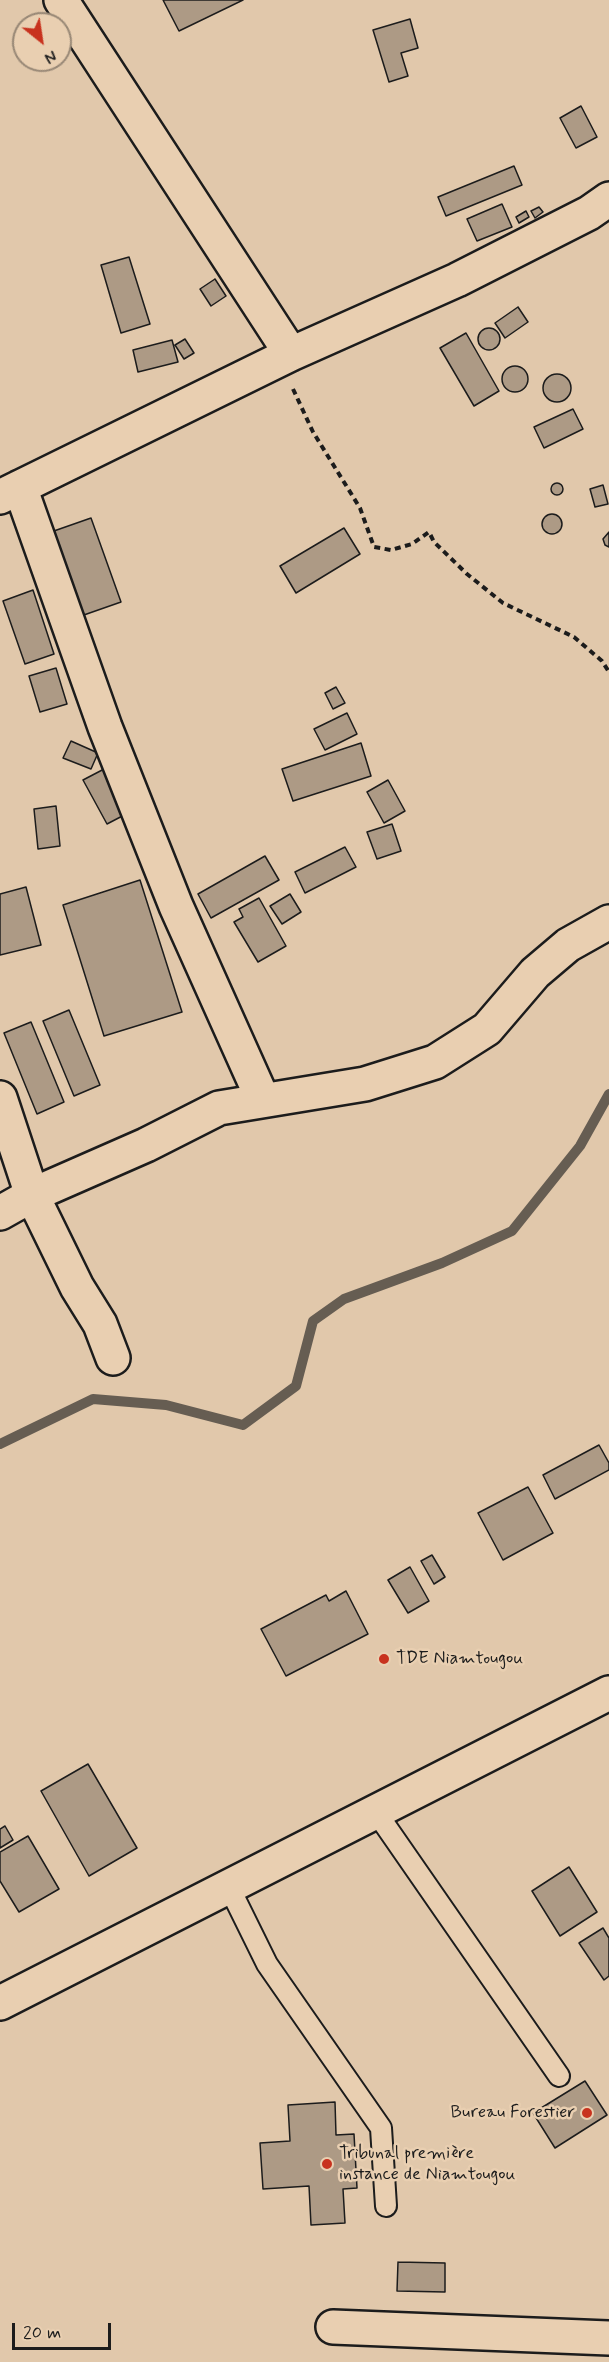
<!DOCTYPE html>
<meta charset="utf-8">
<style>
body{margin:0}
#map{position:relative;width:609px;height:2362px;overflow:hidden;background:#e1c8ab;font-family:Mynerve,sans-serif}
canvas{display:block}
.north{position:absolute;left:12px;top:12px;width:60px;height:60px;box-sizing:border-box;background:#e9cfb1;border:2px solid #978775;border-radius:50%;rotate:150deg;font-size:16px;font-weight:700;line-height:24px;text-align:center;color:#1c1c1c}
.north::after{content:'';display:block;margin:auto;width:21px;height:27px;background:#c8321e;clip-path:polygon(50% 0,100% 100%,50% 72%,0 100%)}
.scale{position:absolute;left:12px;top:2323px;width:99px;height:27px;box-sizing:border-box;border:3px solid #1c1c1c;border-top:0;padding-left:8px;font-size:18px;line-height:21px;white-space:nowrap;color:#1c1c1c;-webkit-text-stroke:4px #e9cfb1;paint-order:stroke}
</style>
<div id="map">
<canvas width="609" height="2362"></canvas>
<div class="north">N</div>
<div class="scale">20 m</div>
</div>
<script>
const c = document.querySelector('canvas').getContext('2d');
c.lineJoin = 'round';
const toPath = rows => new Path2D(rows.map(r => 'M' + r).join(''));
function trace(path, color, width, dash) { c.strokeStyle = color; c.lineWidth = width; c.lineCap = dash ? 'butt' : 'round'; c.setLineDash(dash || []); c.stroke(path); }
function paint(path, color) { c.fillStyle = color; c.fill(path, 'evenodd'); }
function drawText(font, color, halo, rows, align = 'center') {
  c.font = font + ' Mynerve,sans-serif'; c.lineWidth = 5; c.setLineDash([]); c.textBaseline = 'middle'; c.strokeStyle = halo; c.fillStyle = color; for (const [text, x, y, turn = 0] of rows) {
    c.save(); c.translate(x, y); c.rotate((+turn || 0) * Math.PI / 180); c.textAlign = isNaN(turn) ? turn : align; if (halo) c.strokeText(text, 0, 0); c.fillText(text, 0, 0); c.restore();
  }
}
trace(toPath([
 [0,1444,93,1399,166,1405,243,1425,296,1386,313,1321,344,1299,442,1263,512,1231,580,1146,609,1094]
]), '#665d52', 10);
const building = toPath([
 [163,0,243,0,179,31,163,0],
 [410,19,418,48,401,53,408,76,389,82,373,30,410,19],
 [581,106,597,137,576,148,560,118,581,106],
 [514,166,522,185,446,216,438,197,514,166],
 [502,204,512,227,477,241,467,219,502,204],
 [539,207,543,212,535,218,531,211,539,207],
 [526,211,529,217,519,223,516,217,526,211],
 [129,257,150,324,121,333,101,265,129,257],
 [215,279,226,296,211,306,200,289,215,279],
 [518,307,528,322,505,338,495,323,518,307],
 '478 339a11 11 0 1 1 22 0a11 11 0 1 1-22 0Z',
 [466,333,499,391,474,406,440,348,466,333],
 [185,339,194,353,184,359,175,345,185,339],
 [172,340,178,362,138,372,133,350,172,340],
 '502 379a13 13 0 1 1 26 0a13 13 0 1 1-26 0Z',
 '543 388a14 14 0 1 1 28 0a14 14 0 1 1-28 0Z',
 [573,409,583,429,544,448,534,427,573,409],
 '551 489a6 6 0 1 1 12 0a6 6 0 1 1-12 0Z',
 [603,485,608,504,595,507,590,489,603,485],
 '542 524a10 10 0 1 1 20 0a10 10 0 1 1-20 0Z',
 [91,518,121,602,81,616,51,532,91,518],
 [344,528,360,554,296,593,280,566,344,528],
 [609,532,609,547,605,545,603,539,609,532],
 [33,590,54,654,25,664,3,601,33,590],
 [56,668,67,704,40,712,29,676,56,668],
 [336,687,345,703,333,709,325,693,336,687],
 [347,713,357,734,325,750,314,729,347,713],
 [71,741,98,753,91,769,63,758,71,741],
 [361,743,371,776,293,801,282,769,361,743],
 [106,768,130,812,107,824,83,780,106,768],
 [388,780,405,811,384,823,367,792,388,780],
 [56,806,60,846,38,849,34,809,56,806],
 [392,824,401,851,377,859,367,832,392,824],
 [345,847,356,867,305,893,295,872,345,847],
 [265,856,279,880,211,918,198,894,265,856],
 [140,880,182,1012,104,1036,63,905,140,880],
 [26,887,41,945,0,955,0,894,26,887],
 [290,894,301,912,282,924,270,906,290,894],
 [259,898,286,946,258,962,234,922,243,917,239,909,259,898],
 [69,1010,100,1085,74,1096,43,1021,69,1010],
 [31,1022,64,1102,37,1114,4,1033,31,1022],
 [599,1445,609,1463,609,1470,555,1499,543,1475,599,1445],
 [528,1487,553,1533,503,1560,478,1513,528,1487],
 [432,1555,445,1577,434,1584,421,1561,432,1555],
 [410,1567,429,1601,408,1613,388,1580,410,1567],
 [346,1591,368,1634,286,1676,261,1629,326,1595,329,1601,346,1591],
 [88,1764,137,1848,89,1876,41,1791,88,1764],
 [5,1826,13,1840,0,1848,0,1829,5,1826],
 [28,1836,59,1889,19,1912,0,1881,0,1852,28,1836],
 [569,1867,597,1912,560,1936,532,1891,569,1867],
 [603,1928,609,1938,609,1976,604,1980,579,1943,603,1928],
 [585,2081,607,2115,555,2148,533,2113,585,2081],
 [335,2102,336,2135,354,2134,357,2188,343,2189,345,2223,311,2225,309,2186,263,2189,260,2143,290,2141,288,2105,335,2102],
 [398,2262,445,2263,445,2292,397,2291,398,2262]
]);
paint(building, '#ad9a85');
trace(building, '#1c1c1c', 1.5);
const service = toPath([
 [376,1812,559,2076],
 [229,1887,267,1964,381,2128,386,2206]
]);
const minor = toPath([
 [61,0,291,354],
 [20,487,105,727,176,906,263,1100],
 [0,497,291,354,457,280,589,213,609,199],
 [0,1098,32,1195,0,1213],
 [113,1358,100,1324,77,1287,32,1195,146,1145,219,1108,365,1084,435,1062,487,1029,535,973,568,945,609,922],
 [333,2327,609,2338]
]);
const secondary = toPath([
 [0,2003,609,1693]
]);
trace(service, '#1c1c1c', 24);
trace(minor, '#1c1c1c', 38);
trace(secondary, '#1c1c1c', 38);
trace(toPath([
 [293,389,313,432,360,508,374,547,391,550,412,544,429,532,434,542,467,574,503,603,574,637,602,661,609,672]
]), '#1c1c1c', 4, [6, 4.5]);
trace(service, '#e9cfb1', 20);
trace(minor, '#e9cfb1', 33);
trace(secondary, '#e9cfb1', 33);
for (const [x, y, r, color] of [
 [384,1659,6,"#c8321e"],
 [587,2113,6,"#c8321e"],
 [327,2164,6,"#c8321e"]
]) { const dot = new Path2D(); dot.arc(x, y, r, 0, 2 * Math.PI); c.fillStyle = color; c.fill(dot); trace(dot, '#e9cfb1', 2); }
drawText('18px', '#1c1c1c', '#e9cfb1', [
 ["TDE Niamtougou",396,1659],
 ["Bureau Forestier",575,2113,"right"],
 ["Tribunal première",339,2154],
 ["instance de Niamtougou",339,2175]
], 'left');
</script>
